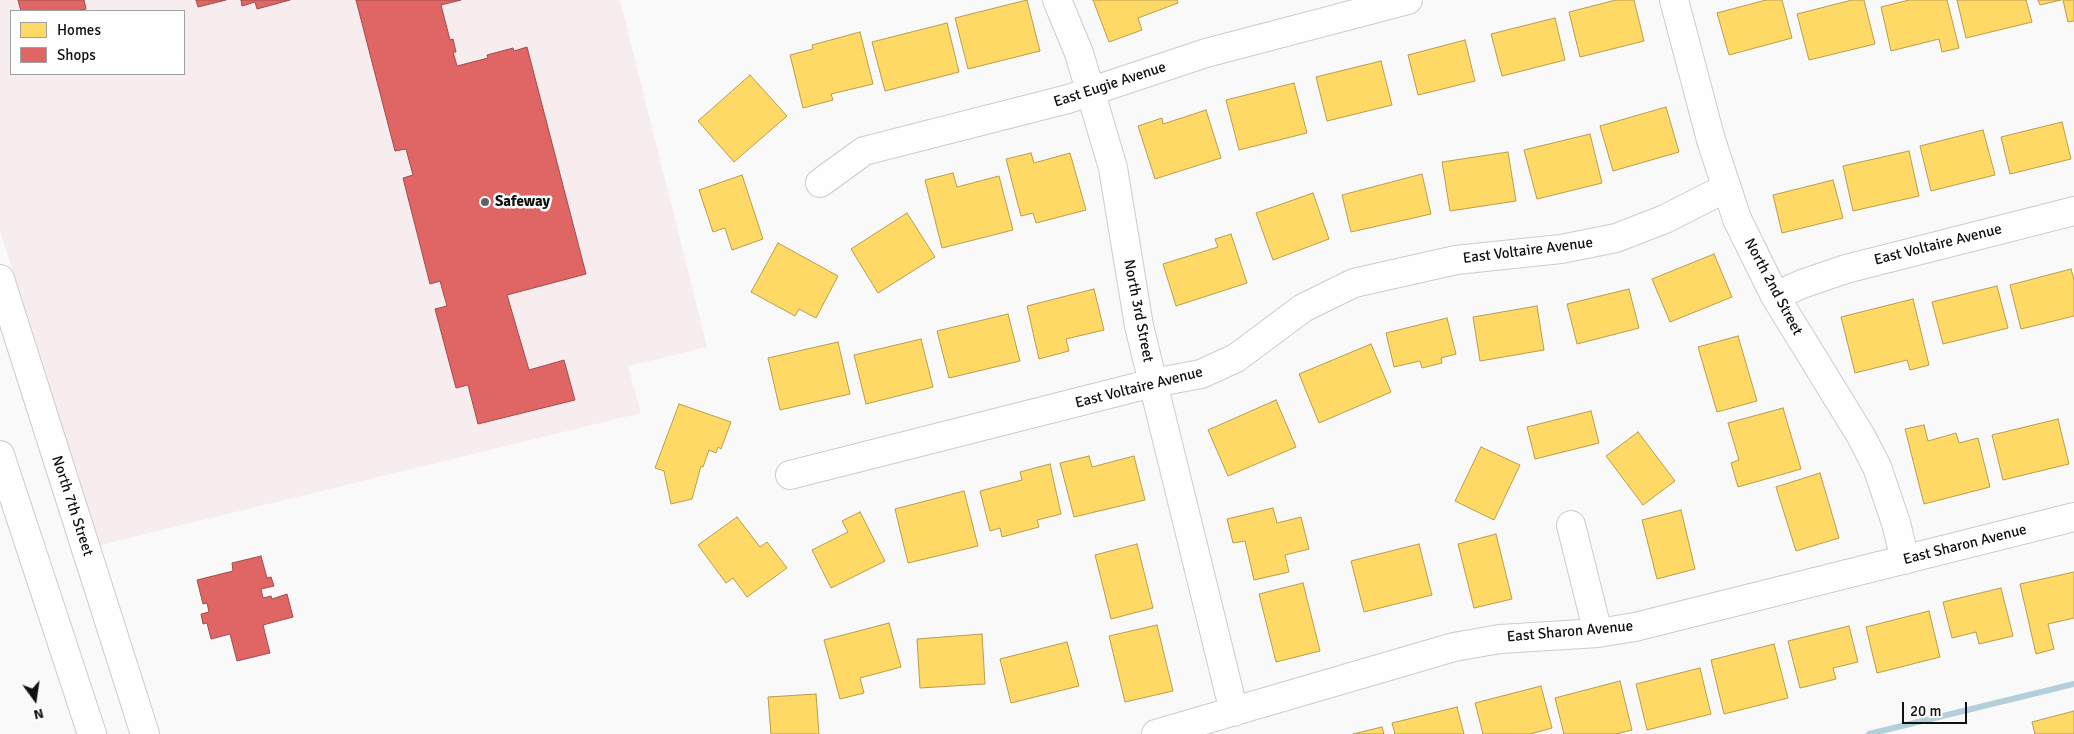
<!DOCTYPE html>
<style>
body{margin:0}
#map{position:relative;width:2074px;height:734px;overflow:hidden;background:#f9f9fa;font-family:Signika,sans-serif}
canvas{display:block}
.legend{position:absolute;left:10px;top:10px;width:175px;height:65px;box-sizing:border-box;background:#fff;border:1px solid #a0a0a0;margin:0;padding:6px 9px;list-style:none;font-size:15px;color:#111112}
.legend li{display:flex;align-items:center;gap:10px;height:25px}
.legend b{width:25px;border:1px solid #a0a0a0}
.north{position:absolute;left:10px;top:674px;width:50px;height:50px;-webkit-text-stroke:4px #fff;paint-order:stroke;rotate:166deg;font-size:14px;font-weight:700;line-height:20px;text-align:center;color:#111112}
.north::after{content:'';display:block;margin:auto;width:18px;height:22px;background:#111112;clip-path:polygon(50% 0,100% 100%,50% 72%,0 100%)}
.scale{position:absolute;left:1902px;top:702px;width:65px;height:22px;box-sizing:border-box;border:2px solid #111112;border-top:0;padding-left:6px;font-size:15px;line-height:18px;white-space:nowrap;color:#111112;-webkit-text-stroke:4px #fff;paint-order:stroke}
</style>
<div id="map">
<canvas width="2074" height="734"></canvas>
<ul class="legend">
<li><b style="height:14px;background:#ffd966"></b>Homes</li>
<li><b style="height:14px;background:#e06666"></b>Shops</li>
</ul>
<div class="north">N</div>
<div class="scale">20 m</div>
</div>
<script>
const c = document.querySelector('canvas').getContext('2d');
c.lineJoin = 'round';
function paint(path, color) { c.fillStyle = color; c.fill(path, 'evenodd'); }
const toPath = rows => new Path2D(rows.map(r => 'M' + r).join(''));
function trace(path, color, width, dash) { c.strokeStyle = color; c.lineWidth = width; c.lineCap = dash ? 'butt' : 'round'; c.setLineDash(dash || []); c.stroke(path); }
function drawText(font, color, halo, rows, align = 'center') {
  c.font = font + ' Signika,sans-serif'; c.lineWidth = 5; c.setLineDash([]); c.textBaseline = 'middle'; c.strokeStyle = halo; c.fillStyle = color; for (const [text, x, y, turn = 0] of rows) {
    c.save(); c.translate(x, y); c.rotate((+turn || 0) * Math.PI / 180); c.textAlign = isNaN(turn) ? turn : align; if (halo) c.strokeText(text, 0, 0); c.fillText(text, 0, 0); c.restore();
  }
}
paint(toPath([
 [0,0,620,0,707,347,628,366,641,413,100,545,0,231],
 [11,11,184,11,184,74,11,74]
]), '#f7ecee');
const homes = toPath([
 [1027,0,1040,51,968,69,955,18,1027,0],
 [1093,0,1177,0,1178,3,1138,18,1142,30,1109,42,1093,0],
 [1616,0,1634,0,1644,41,1580,57,1569,12,1616,0],
 [1766,0,1782,0,1792,38,1729,55,1717,13,1766,0],
 [1852,0,1864,0,1875,44,1809,60,1797,14,1852,0],
 [1909,0,1947,0,1959,48,1942,52,1939,39,1891,51,1881,7,1909,0],
 [1957,0,2026,0,2032,22,1966,38,1957,0],
 [2038,0,2061,0,2040,5,2038,0],
 [2063,0,2074,0,2074,21,2068,22,2063,0],
 [1555,18,1565,60,1502,76,1491,34,1555,18],
 [947,23,959,72,885,91,872,42,947,23],
 [860,32,873,84,831,94,833,100,803,108,790,55,813,49,812,45,860,32],
 [1465,40,1475,81,1418,95,1408,55,1465,40],
 [1381,61,1392,105,1327,121,1316,77,1381,61],
 [750,75,787,116,734,162,698,121,750,75],
 [1294,83,1307,133,1239,150,1226,100,1294,83],
 [1666,107,1679,152,1613,171,1600,126,1666,107],
 [1206,110,1221,158,1155,179,1138,126,1162,118,1163,124,1206,110],
 [2062,122,2071,159,2010,174,2001,137,2062,122],
 [1983,130,1995,175,1931,191,1920,146,1983,130],
 [1590,134,1602,183,1537,199,1524,150,1590,134],
 [1909,151,1919,196,1853,211,1843,166,1909,151],
 [1508,152,1516,201,1450,211,1442,162,1508,152],
 [1031,153,1034,163,1070,153,1086,210,1036,223,1033,213,1021,216,1006,159,1031,153],
 [953,173,957,187,999,176,1013,230,942,248,925,180,953,173],
 [1422,174,1431,214,1351,232,1342,195,1422,174],
 [742,175,763,239,732,250,725,228,713,232,699,190,742,175],
 [1833,180,1843,218,1782,233,1773,195,1833,180],
 [1313,193,1329,239,1273,260,1256,213,1313,193],
 [907,213,935,257,878,293,851,249,907,213],
 [1231,234,1247,283,1176,306,1163,264,1218,247,1215,239,1231,234],
 [778,243,838,276,816,318,799,309,795,316,751,292,778,243],
 [1714,254,1732,297,1670,322,1652,279,1714,254],
 [2071,269,2074,280,2074,316,2021,329,2010,285,2071,269],
 [1997,286,2008,328,1943,344,1932,302,1997,286],
 [1094,289,1104,330,1066,339,1069,351,1039,359,1027,306,1094,289],
 [1629,289,1639,328,1577,344,1567,304,1629,289],
 [1913,299,1929,365,1910,370,1907,360,1855,373,1841,317,1913,299],
 [1537,306,1544,350,1480,361,1473,317,1537,306],
 [1008,314,1020,361,949,378,937,331,1008,314],
 [1447,318,1456,354,1441,358,1442,363,1422,368,1420,361,1394,367,1386,333,1447,318],
 [1738,336,1757,401,1717,412,1698,347,1738,336],
 [921,339,933,387,866,404,854,355,921,339],
 [838,342,850,394,780,410,768,358,838,342],
 [1371,344,1391,392,1319,423,1299,374,1371,344],
 [1276,400,1296,447,1228,476,1208,430,1276,400],
 [679,404,731,422,721,449,718,447,716,453,709,450,703,467,701,466,692,499,671,504,664,471,655,468,679,404],
 [1783,408,1801,469,1738,487,1731,463,1739,460,1728,423,1783,408],
 [1591,411,1599,443,1535,459,1527,427,1591,411],
 [2058,419,2069,464,2003,480,1992,435,2058,419],
 [1924,425,1928,441,1956,433,1959,443,1978,438,1990,487,1924,504,1905,429,1924,425],
 [1638,432,1675,481,1643,505,1606,456,1638,432],
 [1481,447,1520,465,1494,520,1455,501,1481,447],
 [1089,456,1092,467,1134,456,1145,500,1074,517,1060,463,1089,456],
 [1050,464,1061,514,1037,520,1039,527,1002,537,1000,528,990,531,980,491,1022,480,1020,472,1050,464],
 [1820,473,1839,538,1796,551,1776,487,1820,473],
 [964,491,978,546,908,563,895,509,964,491],
 [1273,508,1277,523,1301,517,1309,549,1285,555,1289,572,1254,580,1245,541,1233,543,1227,519,1273,508],
 [1681,510,1695,569,1657,579,1642,520,1681,510],
 [860,512,885,561,831,588,812,550,848,532,842,521,860,512],
 [737,517,760,547,767,542,787,568,747,597,733,578,726,583,698,545,737,517],
 [1496,534,1512,599,1474,608,1458,544,1496,534],
 [1137,544,1153,608,1111,619,1095,555,1137,544],
 [1419,544,1432,595,1364,612,1351,561,1419,544],
 [2074,572,2074,618,2048,624,2054,649,2036,654,2020,584,2074,572],
 [1303,583,1320,651,1276,662,1259,594,1303,583],
 [2001,588,2013,636,1979,644,1976,632,1952,638,1943,602,2001,588],
 [1929,611,1940,657,1877,673,1866,627,1929,611],
 [889,623,901,667,860,678,864,693,840,699,824,640,889,623],
 [1157,625,1173,691,1125,702,1109,636,1157,625],
 [1849,626,1858,662,1833,668,1836,679,1800,688,1788,641,1849,626],
 [982,634,985,684,920,688,917,639,982,634],
 [1067,642,1079,686,1011,703,1000,659,1067,642],
 [1774,644,1788,698,1724,714,1711,660,1774,644],
 [1700,668,1711,714,1647,730,1636,684,1700,668],
 [1620,681,1632,730,1616,734,1564,734,1555,698,1620,681],
 [1541,686,1552,728,1530,734,1483,734,1475,703,1541,686],
 [816,694,819,734,771,734,768,697,816,694],
 [1457,707,1464,734,1395,734,1392,723,1457,707],
 [2074,711,2074,734,2035,734,2032,722,2074,711],
 [1382,727,1384,734,1353,734,1382,727]
]);
paint(homes, '#ffd966');
trace(homes, '#b89d4d', 1);
const shops = toPath([
 [18,0,84,0,86,9,77,11,21,11,18,0],
 [196,0,226,0,198,7,196,0],
 [241,0,290,0,257,9,255,2,242,6,241,0],
 [356,0,461,0,441,5,450,40,453,39,456,52,453,52,457,66,488,58,487,55,513,48,514,51,527,47,586,274,507,295,529,370,564,360,575,400,478,424,468,385,456,388,435,309,447,306,440,281,430,284,403,178,413,175,406,149,395,151,356,0],
 [261,556,267,578,271,577,274,586,261,589,263,598,271,596,272,599,287,594,293,617,263,625,270,653,237,661,230,634,211,639,207,623,203,624,201,614,209,612,207,603,203,604,197,580,233,571,232,563,261,556]
]);
paint(shops, '#e06666');
trace(shops, '#a24c4d', 1);
trace(toPath([
 [1869,734,2074,684]
]), '#b5cfda', 6);
const minor = toPath([
 [1057,0,1079,53,1113,168,1139,326,1234,712],
 [1674,0,1711,140,1737,219,1775,296,1861,436,1877,467,1896,523,1905,560],
 [820,183,864,151,1068,99,1206,53,1408,0],
 [1775,296,1802,284,1846,269,2074,211],
 [790,475,1153,383,1201,374,1236,358,1303,308,1354,283,1456,260,1561,249,1616,238,1665,219,1726,188],
 [1571,525,1598,633],
 [1156,734,1454,647,1500,639,1598,633,1635,627,2074,517]
]);
const major = toPath([
 [0,279,145,734],
 [0,455,92,734]
]);
trace(minor, '#cccccd', 30);
trace(major, '#cccccd', 30);
trace(minor, '#fefefe', 28);
trace(major, '#fefefe', 28);
for (const [x, y, r, color] of [
 [485,202,5,"#626263"]
]) { const dot = new Path2D(); dot.arc(x, y, r, 0, 2 * Math.PI); c.fillStyle = color; c.fill(dot); trace(dot, '#fff', 2); }
drawText('15px', '#111112', '#fff', [
 ["East Eugie Avenue",1110,85,-18],
 ["East Voltaire Avenue",1938,245,-14],
 ["East Voltaire Avenue",1528,251,-7],
 ["North 2nd Street",1773,287,62],
 ["North 3rd Street",1138,311,79],
 ["East Voltaire Avenue",1139,388,-14],
 ["North 7th Street",72,506,72],
 ["East Sharon Avenue",1965,545,-14],
 ["East Sharon Avenue",1570,632,-5]
]);
drawText('bold 15px', '#111112', '#fff', [
 ["Safeway",495,202]
], 'left');
</script>
